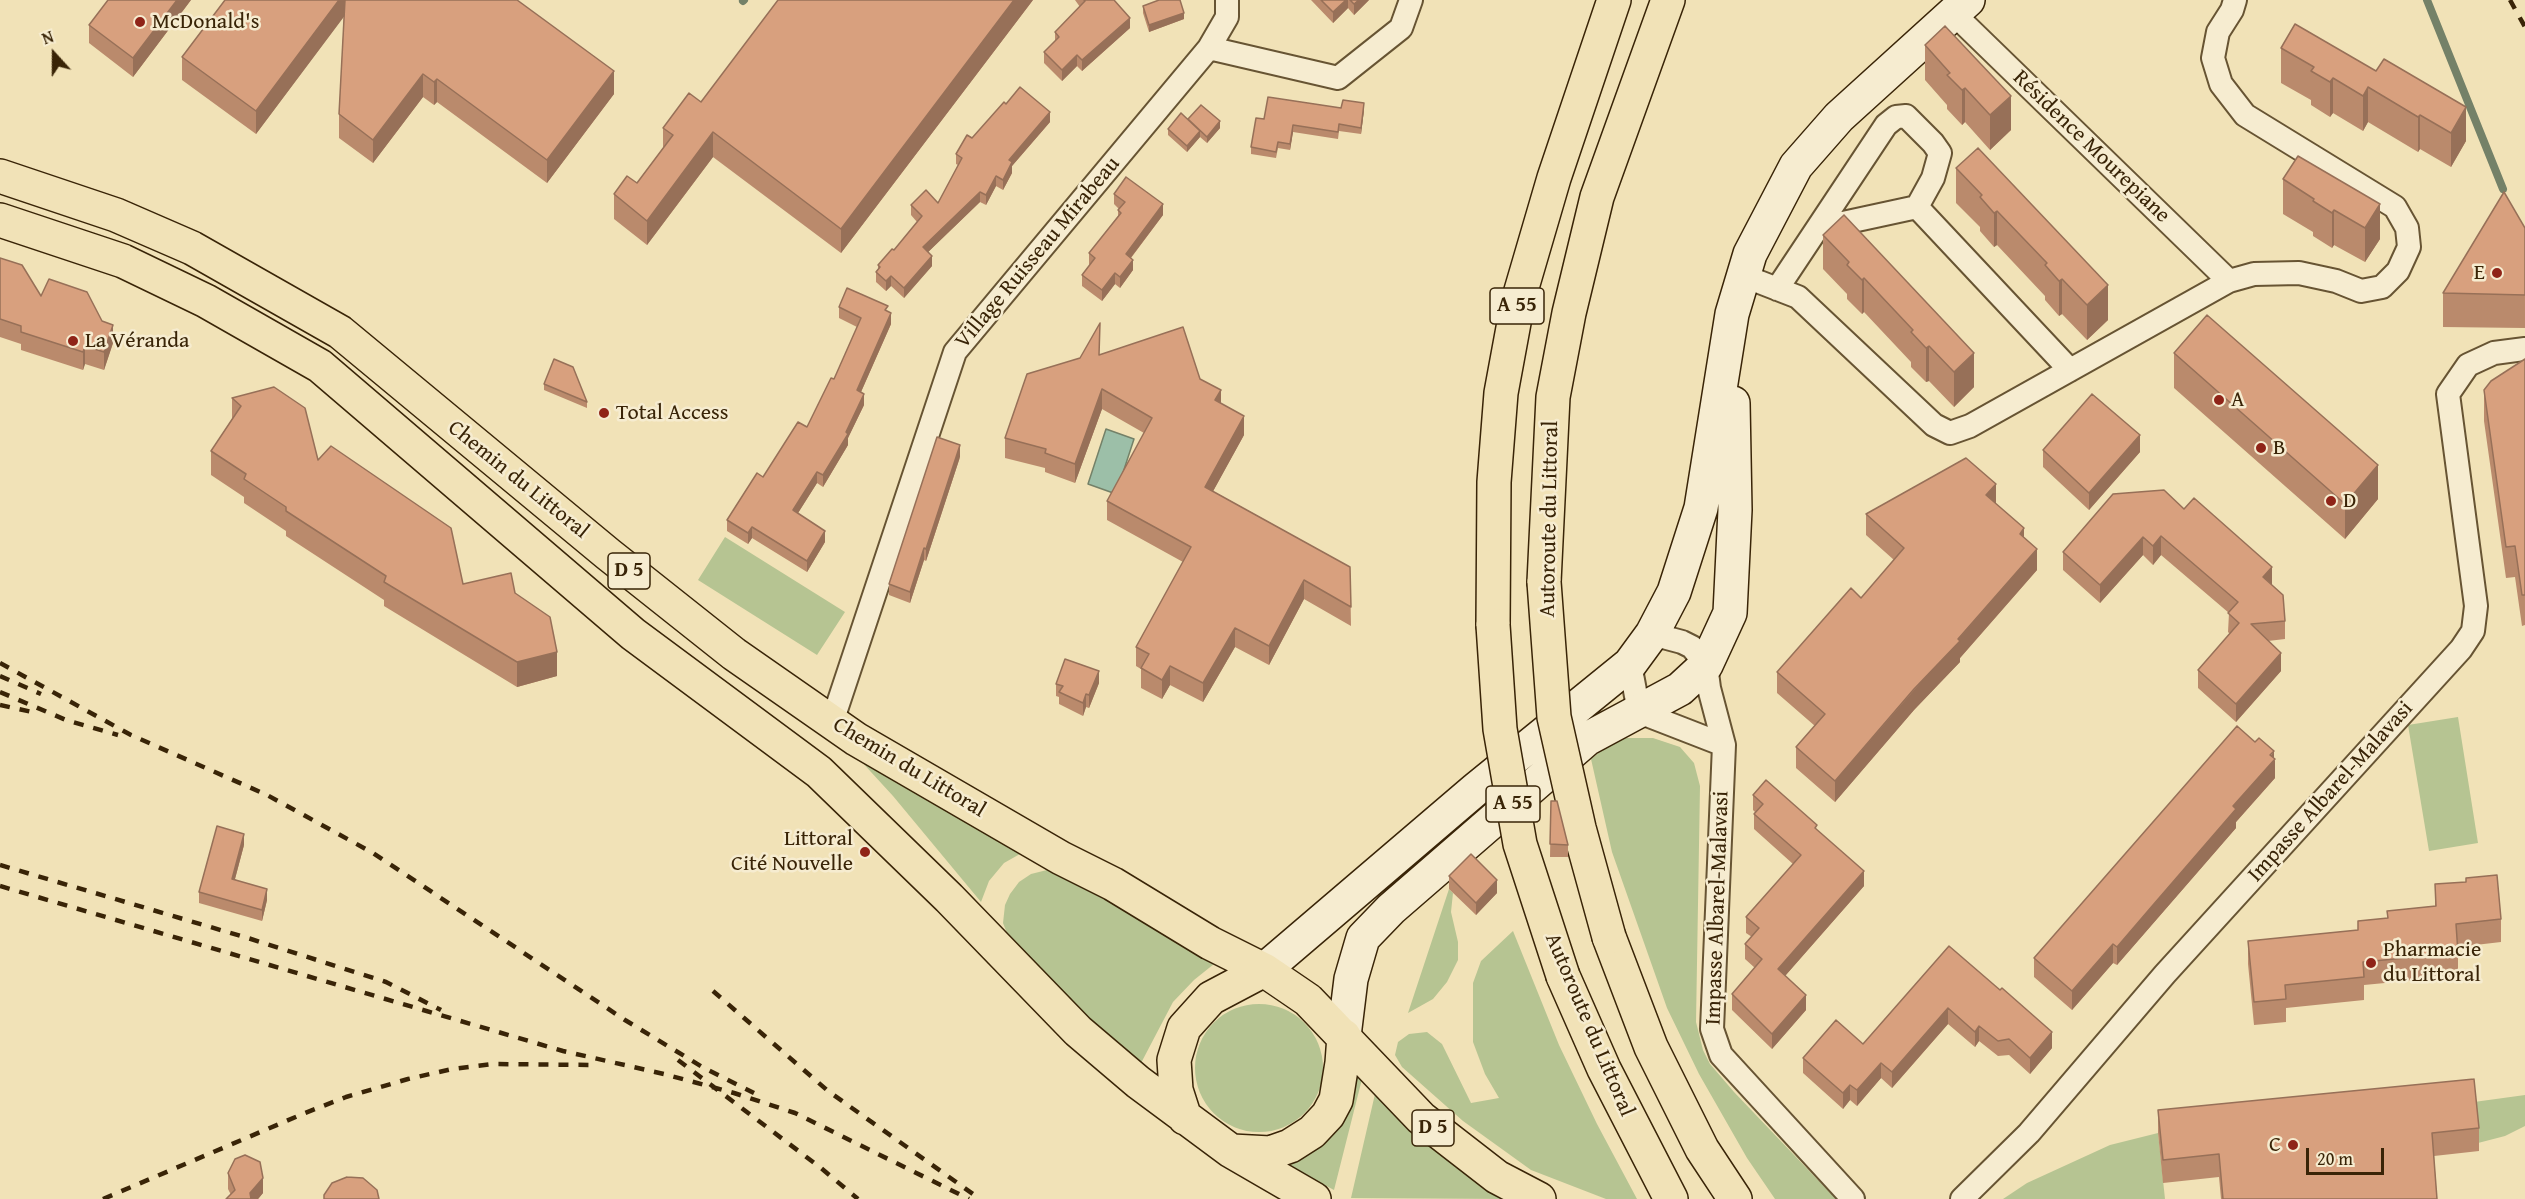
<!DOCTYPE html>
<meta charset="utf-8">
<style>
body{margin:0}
#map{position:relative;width:2525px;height:1199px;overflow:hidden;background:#f1e2b7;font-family:"Gentium Book Plus",serif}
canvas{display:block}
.north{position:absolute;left:24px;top:24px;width:60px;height:60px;-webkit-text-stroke:4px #f6ecd0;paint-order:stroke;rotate:339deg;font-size:16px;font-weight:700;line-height:24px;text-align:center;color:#392407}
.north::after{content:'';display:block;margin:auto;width:21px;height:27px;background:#392407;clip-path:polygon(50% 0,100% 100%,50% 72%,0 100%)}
.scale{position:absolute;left:2306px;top:1148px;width:78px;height:27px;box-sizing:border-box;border:3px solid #392407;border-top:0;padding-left:8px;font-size:18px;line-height:21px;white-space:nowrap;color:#392407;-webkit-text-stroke:4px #f6ecd0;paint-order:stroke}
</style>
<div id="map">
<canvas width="2525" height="1199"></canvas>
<div class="north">N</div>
<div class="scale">20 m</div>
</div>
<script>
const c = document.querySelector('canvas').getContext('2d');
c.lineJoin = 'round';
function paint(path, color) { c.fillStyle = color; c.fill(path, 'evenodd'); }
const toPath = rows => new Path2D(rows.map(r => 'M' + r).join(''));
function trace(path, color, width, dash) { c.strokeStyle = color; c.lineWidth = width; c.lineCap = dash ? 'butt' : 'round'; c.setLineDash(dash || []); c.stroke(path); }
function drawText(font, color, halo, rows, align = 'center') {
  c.font = font + ' "Gentium Book Plus",serif'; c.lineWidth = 5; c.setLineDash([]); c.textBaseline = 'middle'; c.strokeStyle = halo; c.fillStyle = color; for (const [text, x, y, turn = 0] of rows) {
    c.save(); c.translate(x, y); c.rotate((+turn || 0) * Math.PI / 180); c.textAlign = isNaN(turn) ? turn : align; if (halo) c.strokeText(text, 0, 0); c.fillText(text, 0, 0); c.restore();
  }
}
paint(toPath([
 [725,537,845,612,817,655,698,580],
 [2458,717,2478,843,2429,851,2408,725],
 [1626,738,1653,738,1680,747,1694,763,1700,786,1696,1022,1703,1050,1710,1064,1734,1092,1836,1199,1775,1199,1747,1158,1699,1074,1667,1008,1612,852,1591,759,1608,745],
 [863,757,1027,850,1004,863,989,881,981,902,893,796,860,760],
 [1047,870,1060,871,1219,960,1194,980,1173,1002,1140,1065,1101,1032,1009,938,1003,923,1005,905,1010,894,1019,882,1031,874],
 [1449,889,1453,893,1451,912,1458,942,1458,960,1447,982,1433,999,1408,1013],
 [1513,931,1559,1045,1597,1124,1637,1199,1606,1199,1531,1170,1463,1121,1402,1067,1395,1055,1398,1042,1409,1034,1427,1032,1442,1044,1471,1103,1499,1098,1485,1074,1473,1042,1473,983,1481,961],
 '1195 1068a64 64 0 1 1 128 0a64 64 0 1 1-128 0Z',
 [1356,1074,1362,1079,1334,1190,1289,1166,1314,1149],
 [1375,1094,1398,1118,1423,1138,1508,1199,1351,1198],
 [2525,1095,2525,1126,2505,1136,2478,1143,2474,1102],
 [2158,1133,2165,1199,2003,1199,2027,1183,2110,1145]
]), '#b6c492');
const water = toPath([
 [1106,429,1134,439,1116,494,1088,484,1106,429]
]);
paint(water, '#9cbfa8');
trace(water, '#748168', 1.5);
trace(toPath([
 [2427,0,2503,189],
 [743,1,744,0]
]), '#748168', 8);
const street = toPath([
 [1953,13,2229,281],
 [1209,48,1338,78,1401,28,1411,0],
 [1820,228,1917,207],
 [1744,276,1798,297,1934,425,1950,433,1970,426,2229,281,2254,274,2299,273,2336,281,2361,291,2382,287,2398,271,2409,247,2407,228,2395,207,2245,115,2221,84,2213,58,2218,32,2232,10,2235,0],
 [1777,289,1886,125,1896,117,1906,116,1933,143,1940,153,1933,178,1917,207,2070,370],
 [1652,634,1682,642,1692,647,1706,665,1709,688,1724,745,1712,1029,1721,1055,1853,1199],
 [1630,664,1639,712,1724,745],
 [832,722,955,352,1209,48,1227,17,1227,0],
 [1962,1199,2029,1133,2165,974,2461,649,2473,631,2476,606,2448,394,2468,365,2494,353,2525,349]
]);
const secondary = toPath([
 [1264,970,1476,789,1630,664,1652,634,1674,592,1701,508,1732,314,1750,254,1796,166,1839,117,1968,0],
 [1344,1036,1351,979,1363,938,1391,909,1587,739,1680,689,1706,665,1730,613,1735,510,1733,403]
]);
const primary = toPath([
 [0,176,116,215,192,248,340,332,608,554,734,654,856,739,1061,858,1113,884,1210,943,1264,970,1308,1000,1421,1118,1497,1177,1539,1199],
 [0,220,123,261,206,301,320,366,633,634,819,772,949,898,1078,1031,1138,1082,1231,1151,1314,1199],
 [1185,1118,1176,1090,1174,1060,1184,1028,1211,998,1264,970],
 [1232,1151,1270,1153,1290,1146,1312,1132,1328,1115,1336,1100,1342,1063,1344,1036]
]);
const highway = toPath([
 [1544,582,1553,397,1569,313,1597,197,1668,0],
 [1493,625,1494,482,1501,393,1518,301,1554,178,1614,0],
 [1609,937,1651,1047,1702,1149,1735,1199],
 [1563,976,1604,1069,1671,1199]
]);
trace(street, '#675433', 26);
trace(secondary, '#392407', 36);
trace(primary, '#392407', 36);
trace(highway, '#392407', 36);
trace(street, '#f6ecd0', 22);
trace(secondary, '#f6ecd0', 33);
trace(primary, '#f1e2b7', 33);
trace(highway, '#f1e2b7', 33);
trace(toPath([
 [2510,0,2525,27],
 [0,663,131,735,267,795,373,853,625,1020,704,1068,754,1093],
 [0,676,41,694],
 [0,692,66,720,118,735],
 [0,705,32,712],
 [0,865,251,939,386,982,441,1010],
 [0,886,563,1051,664,1074,734,1093,795,1113,969,1199],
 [713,991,828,1091,980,1199],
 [678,1060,821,1168,858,1199],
 [103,1199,305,1113,346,1097,408,1079,452,1069,492,1064,597,1065]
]), '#392407', 4.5, [10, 10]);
const highwayBridge = toPath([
 [1544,582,1554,717,1579,828,1609,937],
 [1493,625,1500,729,1520,844,1563,976]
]);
trace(highwayBridge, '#392407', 36, []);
trace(highwayBridge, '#f1e2b7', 33);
paint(toPath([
 [191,0,133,77,89,43,89,25],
 [225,0,517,0,614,94,547,183,437,102,434,105,423,97,373,163,339,138,339,114,344,16,256,134,182,80,182,57],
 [1033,0,841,253,713,157,647,245,614,219,614,194,637,183,663,148,663,128,701,102],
 [1075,0,1114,0,1130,28,1082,71,1077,66,1062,81,1044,63,1044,52,1055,42,1055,32,1080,7],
 [1311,0,1369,0,1354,15,1348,8,1333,23],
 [1143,6,1184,19,1149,32,1143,13],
 [2295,24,2466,141,2451,167,2420,149,2418,152,2368,122,2363,131,2333,113,2330,117,2311,105,2311,100,2281,83,2281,48],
 [1925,45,2011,130,1990,150,1965,122,1962,125,1947,109,1947,105,1925,80],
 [1006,104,1050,122,1012,166,1012,173,1003,190,996,186,986,205,980,202,928,252,932,266,904,298,891,286,886,291,876,282,876,272,878,269,878,265,894,250,917,222,911,215,911,205,938,203,958,165,956,164,956,154],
 [1341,108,1364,110,1361,134,1339,131,1338,139,1293,132,1290,150,1278,148,1276,158,1251,154,1251,147,1264,119],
 [1188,120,1220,128,1207,143,1200,137,1187,152,1168,135,1168,129],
 [2298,156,2380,239,2365,262,2334,245,2332,248,2313,236,2313,232,2283,214,2283,179],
 [1956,168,2108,320,2087,340,2062,314,2059,316,2045,300,2045,296,1997,245,1994,247,1980,231,1980,227,1956,203],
 [1114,194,1163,215,1131,258,1133,270,1120,288,1115,284,1102,301,1082,286,1082,275,1090,265,1089,264,1089,253,1118,216,1118,210,1119,209,1114,204],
 [2525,228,2525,328,2443,327,2443,293],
 [1823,235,1974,387,1954,407,1929,381,1926,382,1911,367,1911,362,1864,312,1862,314,1847,299,1847,294,1823,269],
 [0,258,41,296,113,343,104,370,85,364,83,370,21,350,21,344,0,337],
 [839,307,888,311,891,324,861,392,864,405,848,438,848,445,823,487,817,483,798,513,825,542,807,572,752,538,748,544,727,531,727,520,807,427,834,379,857,327,839,318],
 [2174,353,2378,499,2345,539,2174,388],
 [1100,354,1200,379,1221,403,1244,435,1213,491,1350,567,1351,626,1304,599,1269,665,1235,647,1203,702,1170,685,1162,699,1141,688,1141,669,1136,666,1136,647,1183,562,1107,520,1107,501,1144,433,1102,409,1075,483,1045,472,1045,468,1005,458,1005,438,1080,358],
 [2525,359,2525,625,2522,626,2515,577,2506,578,2484,421,2484,390],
 [544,384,587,402,587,408,544,390],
 [232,398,318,460,463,584,515,593,557,676,517,687,384,606,384,600,286,536,286,531,244,503,244,497,211,475,211,451,232,419],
 [2043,450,2140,452,2089,510,2043,467],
 [960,457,926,561,924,560,910,603,889,595,889,584],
 [2113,494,2272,585,2285,621,2285,639,2268,641,2281,671,2236,722,2198,688,2198,670,2230,634,2228,632,2229,613,2161,555,2153,565,2143,555,2100,603,2063,570,2063,552],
 [1996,504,2024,538,2037,570,1960,658,1960,662,1914,710,1835,802,1796,768,1796,747,1815,726,1777,693,1777,672,1861,598,1894,560,1866,535,1866,514],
 [1099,683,1089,708,1086,707,1083,716,1059,704,1059,697,1056,696,1056,684],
 [2274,758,2275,778,2236,822,2236,828,2117,965,2113,963,2072,1010,2034,977,2034,958],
 [1753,795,1817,830,1864,886,1785,976,1806,1010,1772,1049,1732,1010,1732,994,1755,968,1745,959,1745,944,1752,937,1746,933,1746,917,1793,864,1754,829,1754,814,1755,812,1753,810],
 [1551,801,1568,845,1568,857,1550,857],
 [244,845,235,879,267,900,262,921,199,903,199,892],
 [1449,876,1497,893,1476,915,1449,889],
 [2435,884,2501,919,2501,942,2458,947,2458,976,2364,985,2364,1000,2286,1008,2286,1022,2254,1025,2248,964,2248,941,2358,930,2358,921,2387,918,2387,911,2435,906],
 [1949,946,2052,1048,2030,1074,2009,1055,1998,1056,1979,1041,1975,1047,1948,1024,1892,1088,1881,1078,1857,1106,1850,1100,1843,1109,1803,1073,1803,1058,1863,1044],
 [2158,1110,2479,1128,2479,1151,2434,1156,2437,1199,2221,1199,2219,1177,2163,1183,2158,1133],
 [228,1173,263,1193,258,1199,226,1199,231,1195,228,1189]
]), '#ba8a6c');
paint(toPath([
 [177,0,191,0,133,77,133,58],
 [339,0,346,0,346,14,256,134,256,111],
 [1014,0,1033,0,841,253,841,229],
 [1346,0,1348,0,1348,8,1333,23,1333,12],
 [1359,0,1369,0,1354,15,1354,4],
 [1184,13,1184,19,1149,32,1149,25],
 [1130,18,1130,28,1082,71,1082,60],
 [1077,55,1077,66,1062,81,1062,70],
 [614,71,614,94,547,183,547,160],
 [423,74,423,97,373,163,373,140],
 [2333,78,2333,113,2330,117,2330,82],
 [437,79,437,102,434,105,434,82],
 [2368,87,2368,122,2363,131,2363,96],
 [1965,88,1965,122,1962,125,1962,90],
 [2011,96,2011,130,1990,150,1990,115],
 [1364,103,1364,110,1361,134,1361,128],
 [2466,107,2466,141,2451,167,2451,133],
 [1050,112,1050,122,1012,166,1012,173,1003,190,1003,180,1009,160],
 [2420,115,2420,149,2418,152,2418,117],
 [1220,121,1220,128,1207,143,1207,137],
 [1293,125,1293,132,1290,150,1290,144],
 [1200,131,1200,137,1187,152,1187,146],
 [713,132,713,157,647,245,647,221],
 [996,176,996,186,986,205,986,195],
 [980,192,980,202,923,257,923,247],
 [1163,204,1163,215,1126,264,1126,254],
 [2380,204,2380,239,2365,262,2365,228],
 [2334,210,2334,245,2332,248,2332,213],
 [1997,211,1997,245,1994,247,1994,213],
 [932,256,932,266,904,298,904,288],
 [1133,260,1133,270,1120,288,1120,277],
 [1115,273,1115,284,1102,301,1102,290],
 [891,276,891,286,886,291,886,281],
 [1864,278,1864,312,1862,314,1862,280],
 [2062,279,2062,314,2059,316,2059,281],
 [2108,285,2108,320,2087,340,2087,305],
 [891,313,891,324,857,401,857,390],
 [113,325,113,343,104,370,104,352],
 [85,346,85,364,83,370,83,352],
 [1929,346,1929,381,1926,382,1926,348],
 [1974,353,1974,387,1954,407,1954,372],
 [1102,389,1102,409,1075,483,1075,464],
 [1221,390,1221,410,1215,400],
 [864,394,864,405,848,438,848,445,823,487,823,475,846,432],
 [1244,416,1244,435,1205,506,1205,487],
 [2140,435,2140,452,2089,510,2089,493],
 [960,445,960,457,926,561,926,549],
 [2378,465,2378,499,2345,539,2345,504],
 [817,472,817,483,793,521,793,510],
 [1996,484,1996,505,1986,495],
 [752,527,752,538,748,544,748,533],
 [2024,528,2024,549,2020,534],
 [825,531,825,542,807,572,807,561],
 [2161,536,2161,555,2153,565,2153,546],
 [2143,537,2143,555,2100,603,2100,585],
 [924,548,924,560,910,603,910,592],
 [2037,549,2037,570,1960,658,1960,662,1914,710,1835,802,1835,781],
 [2272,567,2272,585,2263,577],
 [1304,580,1304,599,1269,665,1269,646],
 [1235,628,1235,647,1203,702,1203,683],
 [557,652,557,676,517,687,517,662],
 [2281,653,2281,671,2236,722,2236,704],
 [1170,666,1170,685,1162,699,1162,680],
 [1099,671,1099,683,1089,708,1089,695],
 [1086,694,1086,707,1083,716,1083,703],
 [2274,751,2274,761,2275,759,2275,778,2236,822,2236,828,2117,965,2117,947,2233,806],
 [244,834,244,845,232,890,232,879],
 [1864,871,1864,886,1778,984,1778,969],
 [1497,880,1497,893,1476,915,1476,903],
 [267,889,267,900,262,921,262,910],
 [2113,944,2113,963,2072,1010,2072,991],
 [1806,995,1806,1010,1772,1049,1772,1034],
 [1948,1008,1948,1024,1892,1088,1892,1072],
 [1979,1026,1979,1041,1975,1047,1975,1032],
 [2052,1032,2052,1048,2030,1074,2030,1058],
 [1881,1063,1881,1078,1857,1106,1857,1090],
 [1850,1085,1850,1100,1843,1109,1843,1093],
 [263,1178,263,1193,258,1199,250,1199,250,1193]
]), '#977058');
const building = toPath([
 [108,0,177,0,133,58,89,25,108,0],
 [225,0,339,0,256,111,182,57,225,0],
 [345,0,517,0,614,71,547,160,437,79,434,82,423,74,373,140,339,114,345,0],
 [778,0,1014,0,841,229,713,132,647,221,614,194,627,176,637,183,673,135,663,128,689,93,701,102,778,0],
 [1084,0,1114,0,1130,18,1082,60,1077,55,1062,70,1044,52,1059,37,1055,32,1085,1,1084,0],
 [1159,0,1180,0,1184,13,1149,25,1143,6,1159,0],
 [1321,0,1346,0,1333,12,1321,0],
 [1350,0,1359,0,1354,4,1350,0],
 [2295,24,2376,71,2384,59,2466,107,2451,133,2420,115,2418,117,2368,87,2363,96,2333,78,2330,82,2311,71,2314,67,2281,48,2295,24],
 [1945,26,2011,96,1990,115,1965,88,1962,90,1947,75,1950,73,1925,45,1945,26],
 [1020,87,1050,112,1009,160,1012,162,1003,180,996,176,986,195,980,192,923,247,932,256,904,288,891,276,886,281,876,272,880,267,878,265,892,249,894,250,922,216,911,205,926,190,938,203,962,158,956,154,967,135,972,138,1004,102,1006,104,1020,87],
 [1268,97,1341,108,1343,100,1364,103,1361,128,1339,124,1338,132,1293,125,1290,144,1278,142,1276,152,1251,147,1256,118,1264,119,1268,97],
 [1201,105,1220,121,1207,137,1188,119,1201,105],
 [1181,113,1200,131,1187,146,1168,129,1181,113],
 [1978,148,2108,285,2087,305,2062,279,2059,281,2045,265,2047,263,1997,211,1994,213,1980,197,1982,195,1956,168,1978,148],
 [2298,156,2380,204,2365,228,2334,210,2332,213,2313,201,2314,199,2283,179,2298,156],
 [1126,177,1163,204,1126,254,1133,260,1120,277,1115,273,1102,290,1082,275,1095,258,1089,253,1121,213,1118,210,1125,202,1114,194,1126,177],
 [2504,192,2525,228,2525,295,2443,293,2504,192],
 [1844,215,1974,353,1954,372,1929,346,1926,348,1911,332,1913,330,1864,278,1862,280,1847,265,1849,262,1823,235,1844,215],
 [0,258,22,265,41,296,49,279,87,292,102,321,113,325,104,352,85,346,83,352,21,332,21,326,0,319,0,258],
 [847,288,888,306,885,310,891,313,857,390,864,394,846,432,848,434,823,475,817,472,793,510,825,531,807,561,752,527,748,533,727,520,757,473,763,477,798,422,807,427,831,378,834,379,861,318,839,307,847,288],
 [2207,315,2378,465,2345,504,2174,353,2207,315],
 [1100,323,1099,355,1183,327,1200,379,1221,390,1215,400,1244,416,1205,487,1350,567,1351,607,1304,580,1269,646,1235,628,1203,683,1170,666,1162,680,1141,668,1149,654,1136,647,1191,547,1107,501,1152,418,1102,389,1075,464,1045,453,1046,449,1005,438,1027,374,1080,358,1100,323],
 [554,359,573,367,587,402,544,384,554,359],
 [2525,359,2525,595,2522,595,2515,546,2506,547,2484,390,2491,381,2525,359],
 [274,387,305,408,318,460,331,446,451,528,463,584,511,573,515,593,550,617,557,652,517,662,384,582,386,576,286,511,286,507,244,479,246,474,211,451,241,406,232,398,274,387],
 [2092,394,2140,435,2089,493,2043,450,2092,394],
 [937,437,960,445,926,549,924,548,910,592,889,584,937,437],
 [1966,458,1996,484,1986,495,2024,528,2020,534,2037,549,1958,639,1960,641,1914,689,1835,781,1796,747,1825,714,1777,672,1851,588,1861,598,1904,548,1866,514,1966,458],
 [2164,490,2184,509,2194,498,2272,567,2263,577,2283,595,2285,621,2251,624,2281,653,2236,704,2198,670,2239,623,2228,613,2238,602,2161,536,2153,546,2143,537,2100,585,2063,552,2113,494,2164,490],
 [1065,659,1099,671,1089,695,1086,694,1083,703,1059,692,1063,686,1056,684,1065,659],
 [2237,726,2255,742,2259,738,2274,751,2270,755,2275,759,2233,806,2236,809,2153,905,2117,947,2113,944,2072,991,2034,958,2237,726],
 [1766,780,1817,825,1815,828,1864,871,1778,969,1806,995,1772,1034,1732,994,1762,959,1745,944,1759,928,1746,917,1801,855,1754,814,1763,804,1753,795,1766,780],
 [1551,801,1557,801,1568,845,1550,844,1551,801],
 [217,826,244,834,232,879,267,889,262,910,199,892,217,826],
 [1471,854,1497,880,1476,903,1449,876,1471,854],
 [2497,875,2501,919,2456,924,2458,953,2363,962,2364,977,2285,985,2286,999,2254,1002,2248,941,2358,930,2358,921,2388,918,2387,911,2436,906,2435,884,2466,882,2466,878,2497,875],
 [1949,946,2000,990,2002,988,2052,1032,2030,1058,2009,1039,1998,1041,1979,1026,1975,1032,1948,1008,1892,1072,1881,1063,1857,1090,1850,1085,1843,1093,1803,1058,1836,1020,1863,1044,1949,946],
 [2474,1079,2479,1128,2432,1133,2437,1199,2223,1199,2219,1154,2163,1160,2158,1110,2474,1079],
 [245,1155,260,1162,263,1178,250,1193,251,1199,226,1199,235,1190,228,1173,235,1159,245,1155],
 [347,1177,363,1178,377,1190,379,1199,324,1199,324,1195,332,1183,347,1177]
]);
paint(building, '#d8a07e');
trace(building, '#977058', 1.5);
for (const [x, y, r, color] of [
 [140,22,6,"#8f2418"],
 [2497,273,6,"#8f2418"],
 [73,341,6,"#8f2418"],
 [2219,400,6,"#8f2418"],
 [604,413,6,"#8f2418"],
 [2261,448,6,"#8f2418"],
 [2331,501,6,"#8f2418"],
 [865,852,6,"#8f2418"],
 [2371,963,6,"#8f2418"],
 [2293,1145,6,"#8f2418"]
]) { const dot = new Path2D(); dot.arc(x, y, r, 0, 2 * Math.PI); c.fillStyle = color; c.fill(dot); trace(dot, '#f6ecd0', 2); }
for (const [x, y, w] of [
 [1517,306,54],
 [629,571,42],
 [1513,804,54],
 [1433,1128,42]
]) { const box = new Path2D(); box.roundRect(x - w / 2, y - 18, w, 36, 4.5); c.fillStyle = '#f6ecd0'; c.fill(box); trace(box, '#392407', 1.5); }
drawText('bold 21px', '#392407', null, [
 ["A 55",1517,306],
 ["D 5",629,571],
 ["A 55",1513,804],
 ["D 5",1433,1128]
]);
drawText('22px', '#392407', '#f6ecd0', [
 ["McDonald's",152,22],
 ["E",2485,273,"right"],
 ["La Véranda",85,341],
 ["A",2231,400],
 ["Total Access",616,413],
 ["B",2273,448],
 ["D",2343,501],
 ["Littoral",853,839,"right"],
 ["Cité Nouvelle",853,864,"right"],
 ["Pharmacie",2383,950],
 ["du Littoral",2383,975],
 ["C",2281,1145,"right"]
], 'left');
drawText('22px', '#392407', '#f6ecd0', [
 ["Résidence Mourepiane",2091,147,44],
 ["Village Ruisseau Mirabeau",1038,253,-50],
 ["Chemin du Littoral",518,480,39],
 ["Autoroute du Littoral",1550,519,-89],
 ["Chemin du Littoral",909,768,31],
 ["Impasse Albarel-Malavasi",2331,792,-48],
 ["Impasse Albarel-Malavasi",1718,908,-88],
 ["Autoroute du Littoral",1589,1025,67]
]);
</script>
